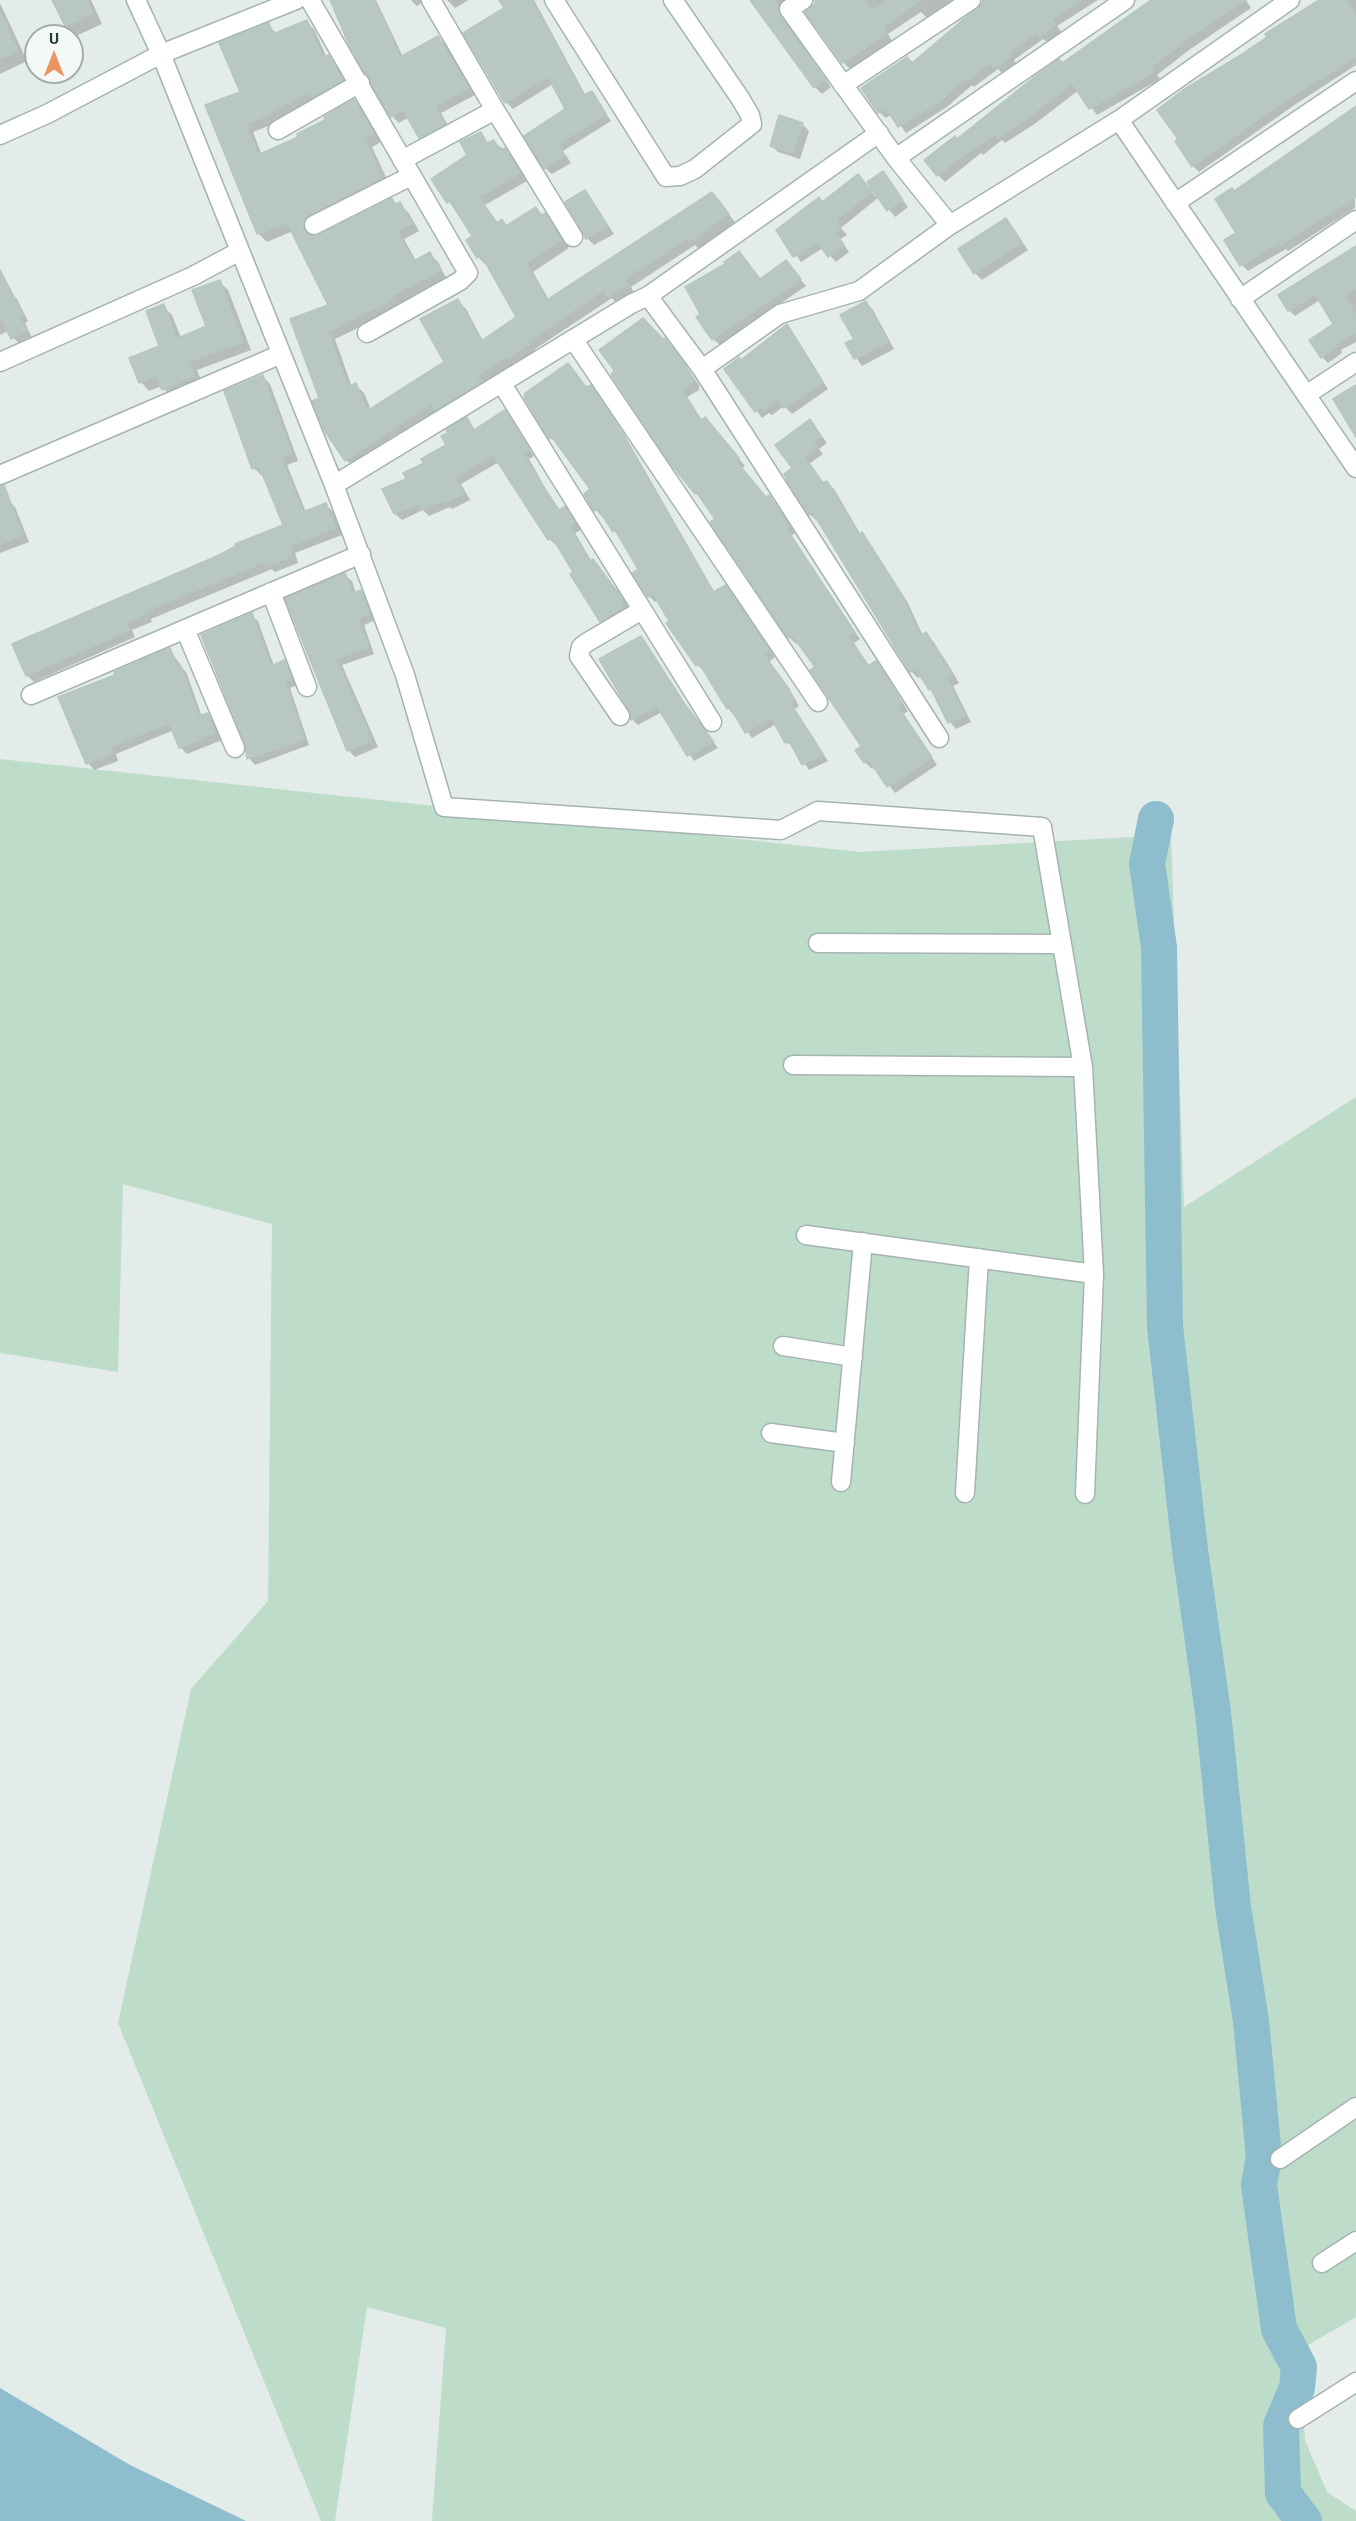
<!DOCTYPE html>
<style>
body{margin:0}
#map{position:relative;width:1356px;height:2521px;overflow:hidden;background:#e3ece9;font-family:Barlow,sans-serif}
canvas{display:block}
.north{position:absolute;left:24px;top:24px;width:60px;height:60px;box-sizing:border-box;background:#f4f9f7;border:2px solid #a1aeab;border-radius:50%;rotate:0deg;font-size:16px;font-weight:700;line-height:24px;text-align:center;color:#243d39}
.north::after{content:'';display:block;margin:auto;width:21px;height:27px;background:#eb9462;clip-path:polygon(50% 0,100% 100%,50% 72%,0 100%)}
</style>
<div id="map">
<canvas width="1356" height="2521"></canvas>
<div class="north">U</div>
</div>
<script>
const c = document.querySelector('canvas').getContext('2d');
c.lineJoin = 'round';
function paint(path, color) { c.fillStyle = color; c.fill(path, 'evenodd'); }
const toPath = rows => new Path2D(rows.map(r => 'M' + r).join(''));
function trace(path, color, width, dash) { c.strokeStyle = color; c.lineWidth = width; c.lineCap = dash ? 'butt' : 'round'; c.setLineDash(dash || []); c.stroke(path); }
paint(toPath([
 [0,759,860,852,1171,835,1184,1207,1356,1097,1356,2317,1298,2351,1305,2440,1327,2492,1356,2511,1356,2521,432,2521,446,2328,367,2307,335,2521,321,2521,118,2023,191,1689,268,1601,272,1224,123,1184,118,1372,0,1353]
]), '#bddcc9');
paint(toPath([
 [0,2388,130,2465,246,2521,0,2521]
]), '#8ebdce');
paint(toPath([
 [54,0,91,0,102,24,76,36,66,26],
 [332,0,376,0,403,57,438,38,445,44,475,95,441,113,451,131,427,144,409,117,399,123,392,116],
 [411,0,426,0,417,6],
 [447,0,469,0,455,8],
 [505,0,534,0,586,96,592,93,611,121,563,151,571,163,552,174,545,168,567,110,553,84,513,109,506,102],
 [752,0,799,0,789,7,784,18,831,87,822,94,815,87],
 [814,0,968,0,959,6,954,1,928,19,921,12,888,34,892,41,850,69,843,62],
 [982,0,1098,0,1057,26,1062,33,1047,42,1043,39,1014,60,1016,63,1002,73,998,69,974,87,972,85,947,107,906,133,892,114,886,118,879,112,913,65,982,6],
 [1153,0,1246,0,1251,8,1189,50,1157,75,1160,79,1097,115,1079,90,1036,123,1005,143,1002,140,983,155,981,153,945,182,938,175,958,141],
 [1322,0,1356,0,1356,65,1296,104,1199,172,1193,166,1269,37],
 [0,3,27,61,0,74],
 [306,22,314,29,327,58,336,65,350,88,318,100,278,119,279,122,253,132,262,155,300,138,354,101,362,109,381,142,372,147,390,186,312,228,311,236,319,237,392,200,408,212,419,231,404,239,416,261,430,254,438,262,447,280,398,305,400,308,335,339,352,387,356,385,364,393,371,410,446,363,458,301,466,309,483,341,518,318,488,264,486,265,478,257,474,237,433,179,469,156,480,134,489,144,494,142,513,157,527,181,485,205,498,223,502,221,507,227,536,209,553,223,569,248,533,272,549,300,712,193,735,222,699,249,695,245,631,287,635,294,617,304,612,298,535,349,537,352,517,366,515,364,354,468,346,460,321,399,330,306,293,231,267,242,259,234,207,106,242,93,268,25,276,33],
 [1356,108,1355,208,1288,251,1286,249,1248,271,1242,265,1235,193],
 [802,124,809,131,800,159,778,152,771,145],
 [882,173,908,207,895,217,879,197,841,228,847,235,840,239,849,252,836,262,823,248,801,262,778,230,864,182,876,197],
 [585,192,614,234,594,245,587,238],
 [1006,220,1028,250,982,280,975,273],
 [1356,247,1356,342,1341,350,1342,353,1328,363,1322,357,1335,324,1320,300,1295,316,1289,310],
 [786,262,806,286,720,345,713,339,761,280],
 [219,281,228,290,251,350,197,370,203,385,172,398,162,386,149,391,141,382,160,347,163,306,172,315,181,338,208,327],
 [10,292,17,299,28,321,25,323,32,338,20,345,8,331,0,335,0,297],
 [866,303,873,310,894,349,862,366,847,344,856,340],
 [787,326,828,389,792,414,784,406,772,415,769,413,762,418,726,369,741,362],
 [665,340,699,385,699,390,687,397,702,421,712,425,745,466,741,469,766,499,769,497,776,504,795,533,791,536,860,639,854,643,870,667,876,663,883,670,908,711,904,714,937,765,895,793,875,767,872,769,865,762,863,747,817,668,799,642,796,644,789,637,712,523,717,519,671,462,663,341],
 [568,365,587,389,590,387,596,393,624,434,715,593,725,587,732,593,775,657,769,662,794,697,799,706,795,709,798,714,828,761,809,770,794,747,786,742,776,724,752,738,728,708,705,670,697,665,659,600,655,602,649,596,640,570,620,537,604,515,602,517,596,510,586,495,592,490,558,443,550,438],
 [263,377,270,384,298,461,287,465,306,512,326,505,333,512,342,535,295,553,298,563,275,572,272,569,151,619,152,622,132,630,135,637,34,682,27,675,285,526,264,474,261,475,254,468],
 [505,412,534,456,529,459,543,484,560,511,564,508,571,515,581,530,575,533,592,562,619,592,629,608,608,628,601,621,558,544,556,545,549,539,499,462,461,484,470,500,452,509,450,507,429,516,423,510,402,520,395,514,408,480,448,446,467,419,476,431],
 [810,421,827,443,819,449,823,454,809,464,824,484,827,482,834,489,861,535,868,541,908,603,923,636,926,634,933,641,949,666,959,683,953,686,971,722,956,729,950,722,922,676,918,678,911,671,819,520,817,521,810,514,794,469],
 [8,500,15,507,29,542,0,553,0,503],
 [345,575,352,581,356,593,361,591,367,598,376,620,364,625,374,654,342,665,378,747,355,757,348,750,287,599],
 [251,615,258,621,274,666,284,662,291,668,297,685,290,688,309,745,255,765,249,758,247,743],
 [641,638,689,710,718,748,694,761,662,712,638,725,632,719],
 [170,650,187,674,202,717,208,715,214,721,222,740,187,754,180,747,174,730,116,754,118,761,94,770,88,763,117,676]
]), '#0003');
trace(toPath([
 [1156,819,1147,864,1159,947,1165,1326,1190,1550,1213,1712,1233,1907,1251,2021,1264,2157,1259,2185,1279,2329,1299,2367,1297,2388,1281,2426,1283,2493,1304,2521]
]), '#8ebdce', 36);
const building = toPath([
 [52,0,87,0,93,14,65,26,52,0],
 [330,0,374,0,400,57,438,36,469,88,435,106,445,124,419,138,403,110,390,117,349,45,330,0],
 [499,0,532,0,584,95,592,91,606,114,558,144,565,156,544,169,524,136,565,109,548,77,505,103,463,33,504,8,499,0],
 [750,0,776,0,780,16,826,80,814,88,750,0],
 [819,0,864,0,872,11,889,0,922,0,883,27,887,33,842,63,805,12,819,0],
 [986,0,1082,0,1052,19,1056,25,1039,37,1036,33,1008,53,1011,56,994,68,991,63,966,81,965,79,940,101,898,127,886,108,878,113,861,88,907,57,912,63,986,0],
 [1151,0,1246,0,1182,43,1152,67,1154,72,1089,109,1072,83,1029,117,998,138,995,134,975,149,974,147,937,176,924,160,955,136,957,139,1038,74,1059,59,1062,63,1151,0],
 [1319,0,1346,0,1356,16,1356,57,1289,98,1192,167,1175,141,1178,139,1157,110,1183,90,1239,56,1267,37,1265,34,1319,0],
 [0,12,18,51,0,59,0,12],
 [307,20,323,57,329,55,343,80,313,97,311,92,271,111,272,114,246,124,258,155,298,137,297,134,325,120,324,117,354,99,374,134,365,139,383,178,309,215,304,219,304,230,308,235,319,235,392,198,395,205,400,202,412,223,397,231,414,261,430,252,440,271,391,296,393,300,328,331,348,387,356,383,367,411,444,362,420,319,458,299,481,341,516,317,481,255,477,258,466,240,472,236,450,201,447,203,431,179,467,155,460,142,481,132,487,143,494,140,500,151,505,148,520,173,479,197,496,223,502,219,506,226,536,207,541,216,545,213,562,240,526,263,547,300,712,192,729,214,689,242,687,238,624,279,628,285,608,297,604,290,528,341,530,344,508,359,506,357,477,376,481,382,435,410,431,403,345,461,324,430,312,401,319,398,290,319,328,305,287,223,257,234,205,105,240,92,219,43,269,23,273,34,307,20],
 [1356,106,1356,197,1280,245,1279,243,1240,266,1224,240,1236,233,1215,199,1232,188,1234,191,1356,106],
 [779,115,803,123,793,153,770,146,779,115],
 [883,171,903,200,887,211,867,182,883,171],
 [858,174,872,192,836,220,841,228,835,232,844,245,828,257,817,242,793,257,776,230,819,197,822,202,858,174],
 [585,190,608,226,586,239,565,202,585,190],
 [1006,218,1022,242,974,274,958,249,1006,218],
 [1356,246,1356,288,1345,296,1356,316,1356,333,1336,344,1338,346,1321,358,1309,340,1333,324,1315,294,1288,311,1278,295,1356,246],
 [739,251,760,279,786,260,801,279,712,340,696,317,700,314,685,287,725,264,724,262,739,251],
 [0,270,23,314,19,316,27,331,11,339,0,317,0,270],
 [220,280,243,342,189,362,195,376,162,390,156,376,139,383,129,358,159,346,146,311,164,304,176,339,206,326,192,290,220,280],
 [866,301,888,342,854,359,845,343,854,339,840,315,866,301],
 [643,318,663,339,665,338,685,365,695,381,682,390,701,420,705,417,739,458,736,461,766,497,769,495,790,526,786,528,854,631,848,636,868,666,876,661,902,704,898,707,932,757,887,787,869,760,864,763,855,750,861,746,810,670,815,667,792,635,788,638,710,522,715,519,697,493,695,494,670,463,611,375,614,370,599,350,643,318],
 [787,324,823,382,784,408,778,399,764,410,762,407,755,412,724,369,739,357,741,360,787,324],
 [568,363,586,387,591,385,618,426,713,592,726,585,770,651,764,655,789,689,794,699,790,702,792,706,823,754,802,765,789,741,785,743,771,718,745,733,730,707,727,709,699,663,696,666,666,623,669,621,653,594,648,597,632,573,638,569,615,530,613,532,598,509,594,511,584,494,590,489,552,437,549,439,524,397,525,393,568,363],
 [263,375,292,454,281,458,303,512,326,503,336,528,289,546,292,556,266,566,265,562,151,609,145,612,146,614,126,623,129,630,26,676,12,644,217,556,236,546,235,544,283,525,259,466,252,469,224,391,263,375],
 [1356,385,1356,437,1333,399,1356,385],
 [505,410,529,449,523,452,536,476,559,510,565,506,575,523,570,526,590,561,593,559,624,601,620,603,623,608,600,622,570,574,573,572,552,537,548,540,493,455,455,477,464,493,445,503,443,500,421,510,418,504,394,514,382,489,406,479,403,473,424,463,421,459,446,445,441,436,448,433,446,430,467,417,474,430,505,410],
 [810,419,821,436,813,442,817,447,804,456,823,483,827,481,859,534,862,532,902,595,920,636,926,632,953,676,947,679,965,715,948,723,931,689,929,690,916,669,910,672,813,513,809,515,788,482,784,474,792,468,775,445,810,419],
 [4,485,23,535,0,544,0,486,4,485],
 [345,573,353,593,361,590,370,614,358,618,369,647,336,659,372,740,347,751,285,598,345,573],
 [252,613,271,666,285,660,292,678,285,681,304,739,247,759,245,744,201,635,252,613],
 [641,636,684,703,714,742,687,756,657,706,631,720,629,710,599,659,641,636],
 [170,648,178,667,181,666,199,716,208,713,216,733,179,748,169,723,110,747,113,754,86,764,58,697,115,675,114,672,170,648]
]);
paint(building, '#b9c7c3');
trace(building, '#b6c6c1', 1.5);
const minor = toPath([
 [136,0,161,54,334,485],
 [310,0,468,273,460,281,367,333],
 [431,0,495,110,573,237],
 [554,0,666,177,680,176,695,169,752,124,750,115,740,98,673,0],
 [803,0,789,9,896,158,950,225],
 [843,85,971,0],
 [1119,120,1356,468],
 [278,130,360,83],
 [879,133,648,296,631,304,334,485,405,675,444,807,781,830,818,811,1042,827,1083,1067,1094,1274,1085,1494],
 [0,135,47,114,161,54,296,0],
 [896,158,1125,0],
 [402,160,495,110],
 [1175,203,1356,81],
 [314,225,411,176],
 [648,296,702,369,939,738],
 [1240,299,1356,220],
 [573,339,818,702],
 [0,362,193,276,238,252],
 [702,369,780,314,859,291,950,225,1119,120,1290,0],
 [502,384,712,722],
 [1306,395,1356,362],
 [0,475,279,355],
 [271,592,307,687],
 [185,629,235,748],
 [31,695,361,554],
 [620,716,579,656,581,647,586,643,642,610],
 [818,943,1062,944],
 [793,1065,1083,1067],
 [806,1235,1094,1274],
 [783,1346,853,1357],
 [771,1433,845,1443],
 [841,1482,863,1242],
 [965,1493,979,1258],
 [1280,2159,1356,2107],
 [1322,2263,1356,2241],
 [1298,2419,1356,2382]
]);
trace(minor, '#a6b4b1', 21);
trace(minor, '#fff', 18);
</script>
